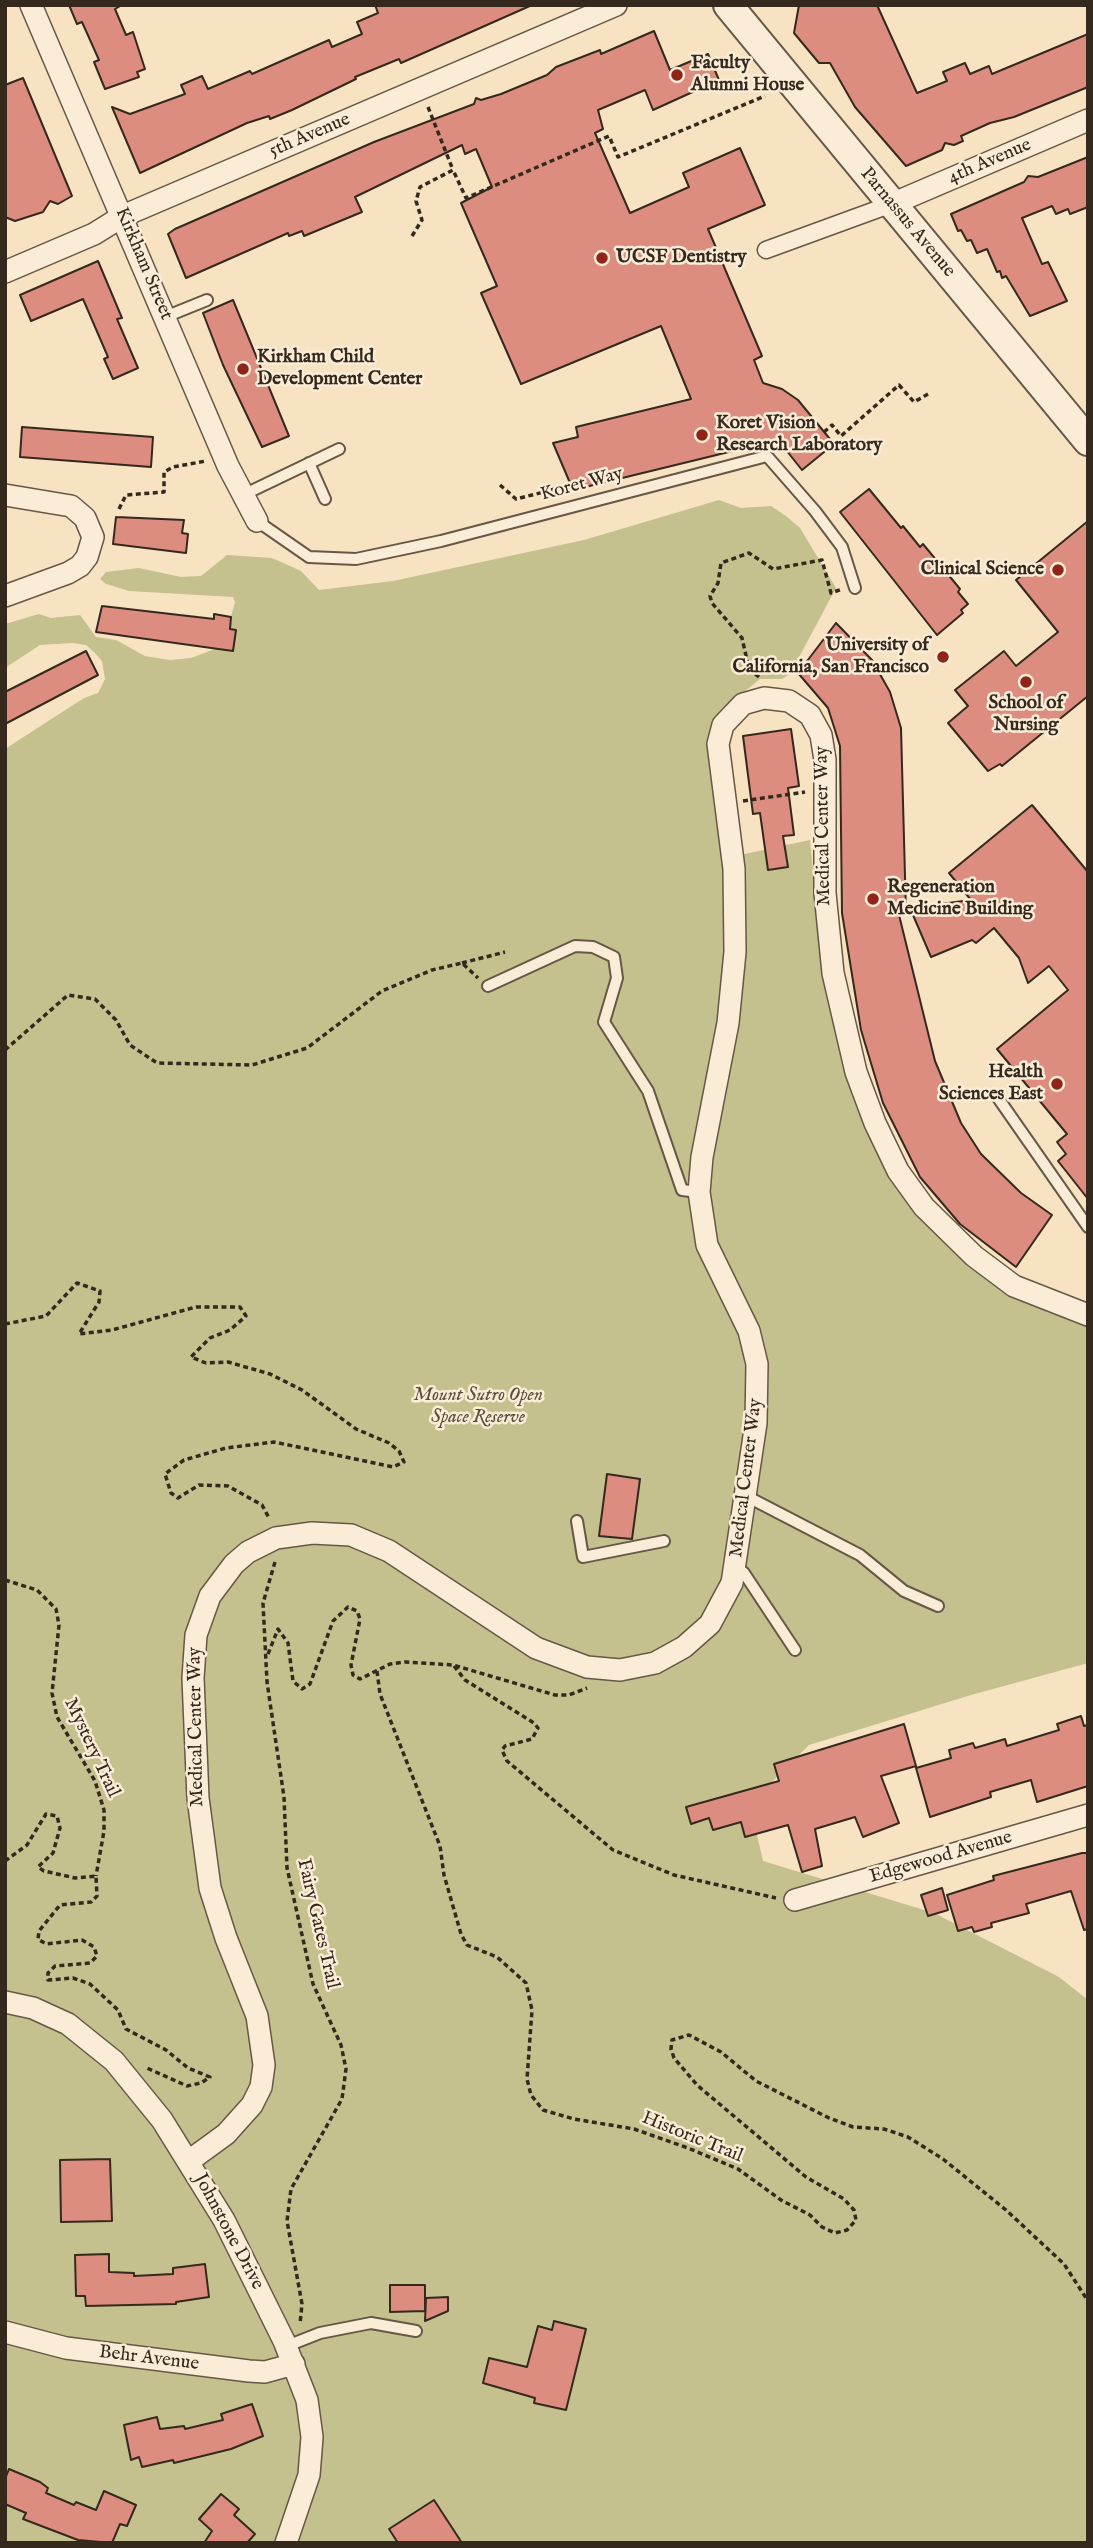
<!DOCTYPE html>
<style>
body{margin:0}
#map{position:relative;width:1093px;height:2548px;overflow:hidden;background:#f7e2c2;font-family:"IM FELL English",serif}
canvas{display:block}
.frame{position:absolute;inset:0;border:7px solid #35291d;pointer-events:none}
</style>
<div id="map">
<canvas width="1093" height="2548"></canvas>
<div class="frame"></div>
</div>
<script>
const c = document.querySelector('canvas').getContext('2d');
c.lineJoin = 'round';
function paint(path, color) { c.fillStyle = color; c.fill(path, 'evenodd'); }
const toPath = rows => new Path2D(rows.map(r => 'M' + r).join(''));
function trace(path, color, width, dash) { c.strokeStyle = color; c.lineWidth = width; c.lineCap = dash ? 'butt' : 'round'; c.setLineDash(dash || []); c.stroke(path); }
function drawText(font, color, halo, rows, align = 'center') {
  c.font = font + ' "IM FELL English",serif'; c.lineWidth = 5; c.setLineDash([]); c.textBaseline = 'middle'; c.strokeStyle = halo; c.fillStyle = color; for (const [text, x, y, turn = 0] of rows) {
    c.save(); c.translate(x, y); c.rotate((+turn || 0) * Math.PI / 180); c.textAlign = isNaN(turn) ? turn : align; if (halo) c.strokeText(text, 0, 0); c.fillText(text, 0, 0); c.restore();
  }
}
paint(toPath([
 [719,500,741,508,771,506,786,516,800,528,836,588,790,674,782,679,760,679,728,705,726,858,810,840,823,973,869,1123,929,1221,1088,1322,1088,1663,971,1695,809,1745,750,1804,763,1861,934,1913,1059,1977,1088,2000,1088,2543,5,2543,5,749,84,698,98,693,105,679,102,661,95,653,86,645,72,643,40,645,5,668,5,624,39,614,51,618,80,615,96,637,116,640,145,656,170,660,191,658,223,646,235,602,233,597,129,591,106,584,100,579,106,572,139,568,181,577,201,576,227,555,272,558,301,571,319,590,393,581,584,540]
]), '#c4c18e');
const building = toPath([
 [69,5,122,5,115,9,126,35,133,32,145,69,137,72,139,77,105,89,94,62,99,60,82,22,77,24,69,5],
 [375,5,532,5,401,63,399,59,355,77,356,79,292,110,270,119,269,116,247,123,140,173,112,107,130,114,185,94,181,85,202,76,208,89,250,71,252,74,329,40,332,47,362,34,357,22,378,13,375,5],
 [799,5,877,5,917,93,947,81,943,72,965,63,970,74,989,66,992,74,1088,34,1088,87,1014,117,990,123,961,136,963,141,954,145,945,143,942,150,906,166,855,107,830,63,819,63,794,33,799,5],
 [654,31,670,70,708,54,719,80,653,110,645,90,598,110,603,129,595,133,630,213,689,187,683,173,740,148,765,205,708,229,762,356,754,360,763,383,782,389,798,400,834,444,802,470,778,440,573,490,553,443,578,437,576,427,691,399,661,326,521,384,481,293,497,286,461,203,492,187,476,149,465,154,462,145,355,197,362,212,304,236,302,231,289,236,288,233,186,278,168,234,175,229,374,142,474,104,476,98,481,100,501,94,547,75,556,67,600,50,601,54,654,31],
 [23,78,72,196,58,204,50,201,43,212,15,221,5,217,5,85,23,78],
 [1088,157,1088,207,1070,214,1068,209,1056,214,1052,206,1022,218,1042,264,1048,262,1067,301,1030,316,1006,276,1002,278,1000,271,997,272,987,249,977,253,971,240,967,241,961,230,958,231,951,214,1024,182,1028,176,1038,177,1088,157],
 [98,261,122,318,117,319,138,368,113,379,104,359,108,357,83,299,31,321,20,295,98,261],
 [233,300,289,436,262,447,223,365,203,313,233,300],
 [22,427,153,437,151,467,20,457,22,427],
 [869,489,901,528,903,526,920,547,923,544,960,589,958,592,968,604,961,610,963,613,937,635,840,512,869,489],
 [116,517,184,520,182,533,188,534,186,553,113,544,116,517],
 [1088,521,1088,696,1002,766,1000,764,988,771,948,723,968,706,955,690,1004,651,1016,666,1058,632,1016,580,1088,521],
 [102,606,214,619,214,614,231,617,230,629,236,630,233,651,96,632,102,606],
 [836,623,872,660,890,692,901,728,906,913,899,915,935,1061,961,1123,981,1154,1021,1193,1052,1215,1016,1267,960,1224,920,1177,883,1103,861,1030,842,913,840,746,828,708,798,673,836,623],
 [86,651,98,675,5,724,5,692,86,651],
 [791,729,799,786,788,788,794,835,783,836,788,867,768,870,760,813,753,814,743,736,791,729],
 [1032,805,1088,872,1088,1199,1058,1161,1066,1154,1057,1142,1067,1134,997,1049,1068,990,1049,966,1028,983,1019,958,994,928,976,943,972,940,931,957,910,908,971,900,949,873,1032,805],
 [607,1474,640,1479,632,1539,599,1536,607,1474],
 [1081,1716,1084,1726,1088,1725,1088,1786,1037,1802,1031,1780,990,1792,991,1797,930,1817,916,1768,951,1758,949,1750,973,1743,975,1748,1005,1739,1007,1746,1059,1730,1057,1724,1081,1716],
 [904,1724,916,1766,881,1776,899,1823,863,1837,855,1817,815,1829,822,1866,802,1872,788,1825,745,1837,741,1822,713,1830,709,1818,691,1824,686,1807,779,1781,774,1764,904,1724],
 [1082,1853,1088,1853,1088,1929,1084,1930,1071,1891,1026,1904,1029,1913,991,1923,992,1927,974,1932,972,1927,958,1931,947,1895,994,1880,993,1876,1082,1853],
 [942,1888,948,1910,928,1916,921,1895,942,1888],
 [110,2159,112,2221,61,2222,60,2160,110,2159],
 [109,2254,109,2272,134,2273,134,2276,173,2274,173,2268,205,2264,209,2297,176,2302,176,2304,86,2306,85,2296,76,2296,75,2255,109,2254],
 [390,2285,425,2285,425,2311,390,2312,390,2285],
 [448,2297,448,2311,425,2321,426,2298,448,2297],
 [554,2321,586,2329,566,2410,534,2403,535,2398,483,2383,489,2358,527,2367,538,2326,552,2330,554,2321],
 [252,2404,263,2436,231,2449,174,2463,173,2460,142,2467,139,2457,131,2460,124,2425,157,2417,160,2429,184,2426,185,2429,223,2420,221,2414,252,2404],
 [9,2469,40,2482,48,2488,46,2493,74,2505,76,2502,96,2510,104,2491,136,2505,127,2526,120,2524,112,2543,78,2540,23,2519,26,2513,5,2504,5,2479,9,2469],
 [221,2494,239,2509,234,2515,255,2534,247,2543,204,2543,212,2531,199,2519,221,2494],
 [434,2500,462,2543,398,2543,389,2529,434,2500]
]);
paint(building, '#dc8d7f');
trace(building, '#35291d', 2);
const service = toPath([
 [165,317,207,300],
 [309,463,325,499],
 [243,495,339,449],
 [257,521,309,557,356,559,441,541,767,456,815,511,842,547,855,588],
 [488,986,575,946,593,947,614,957,617,978,604,1022,648,1091,682,1190,699,1192],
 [996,1095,1088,1227],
 [746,1496,860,1555,904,1591,938,1606],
 [577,1521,583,1557,664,1541],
 [736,1566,744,1573,795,1650],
 [287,2346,320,2333,371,2323,416,2331]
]);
const pedestrian = toPath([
 [766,250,892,204]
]);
const minor = toPath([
 [31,5,228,466,257,521],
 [892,204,1088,120],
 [5,272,94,234,123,216,616,5],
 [5,495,71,506,85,518,93,537,87,557,80,566,68,573,5,596],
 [795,1900,1088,1815],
 [5,2002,33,2008,68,2024,114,2061,162,2120,224,2220,284,2341,307,2400,312,2437,309,2475,286,2543],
 [189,2161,226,2134,252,2105,261,2087,264,2065,257,2016,226,1938,210,1888,198,1798,193,1678,196,1635,210,1596,234,1564,248,1552,276,1538,312,1533,351,1535,389,1551,536,1648,587,1667,620,1670,655,1663,684,1647,710,1624,732,1583,756,1423,757,1364,749,1331,707,1245,699,1192,702,1157,728,1023,735,952,734,869,718,744,723,725,743,704,764,698,789,701,810,715,821,735,825,760,825,893,833,973,856,1072,875,1123,898,1171,924,1207,974,1256,1014,1286,1088,1315],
 [5,2332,66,2348,249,2371,265,2372,294,2364]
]);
const tertiary = toPath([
 [728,5,1088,441]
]);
trace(service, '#665746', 14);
trace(pedestrian, '#665746', 19);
trace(minor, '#665746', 24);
trace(tertiary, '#665746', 32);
trace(toPath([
 [428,107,453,170],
 [412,236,422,220,416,201,420,187,453,170,466,198,609,136,618,157,765,96],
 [824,432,832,425,841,436,899,385,914,402,928,394],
 [500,485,516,499,544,492],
 [551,490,563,487],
 [119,509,126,495,164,492,164,472,173,467,206,461],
 [759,677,749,669,742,638,712,603,710,596,718,583,721,563,749,553,773,569,822,560,831,593,842,589],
 [743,801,805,792],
 [462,963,505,952],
 [5,1050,68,995,95,999,116,1020,130,1045,157,1063,252,1065,307,1048,382,991,432,970,462,963,478,978],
 [5,1324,46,1316,77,1283,100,1291,99,1302,79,1334,112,1330,196,1307,240,1307,246,1316,230,1330,210,1338,191,1357,206,1363,228,1362,270,1374,302,1390,356,1429,389,1443,399,1451,404,1462,393,1467,274,1442,226,1448,184,1460,165,1474,171,1493,178,1498,199,1485,228,1486,262,1505,269,1518],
 [275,1562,263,1603,267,1682,284,1797,287,1868,313,1984,341,2045,346,2069,342,2099,291,2189,287,2221,302,2304,300,2324],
 [5,1580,37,1590,56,1609,59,1625,52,1693,57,1717,95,1781,104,1810,104,1831,96,1876],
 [268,1654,278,1629,288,1643,293,1681,302,1689,310,1684,333,1621,348,1607,357,1611,360,1619,351,1665,353,1675,360,1679,390,1664,405,1662,453,1665,555,1695,569,1695,587,1688],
 [454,1666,465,1680,534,1723,538,1728,532,1739,505,1746,502,1750,507,1761,613,1850,674,1875,776,1898],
 [377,1671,380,1694,440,1846,444,1875,461,1934,467,1945,497,1957,526,1983,532,2010,527,2079,531,2095,543,2110,574,2119,634,2129,688,2148,738,2169,781,2200,810,2215,822,2227,835,2233,847,2230,856,2220,854,2210,844,2199,806,2177,697,2085,674,2058,671,2049,672,2040,689,2035,721,2052,756,2081,829,2118,853,2127,884,2129,908,2137,943,2159,1006,2210,1064,2264,1088,2301],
 [5,1861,27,1845,46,1814,57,1816,60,1828,53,1853,38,1867,44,1871,75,1878,96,1876,97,1896,91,1902,60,1905,39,1931,38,1939,46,1944,82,1940,94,1947,97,1956,90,1963,55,1966,48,1973,48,1980,73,1978,90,1984,118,2010,126,2029,166,2050,188,2068,210,2077,201,2083,187,2086,147,2068]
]), '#35291d', 3.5, [5, 3.5]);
trace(service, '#faecd7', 10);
trace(pedestrian, '#faecd7', 16);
trace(minor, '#faecd7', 21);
trace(tertiary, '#faecd7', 28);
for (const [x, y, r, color] of [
 [677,75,7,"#8f2418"],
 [602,258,7,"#8f2418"],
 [243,369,7,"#8f2418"],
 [702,435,7,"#8f2418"],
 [1058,570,7,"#8f2418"],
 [943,657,7,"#8f2418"],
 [1026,682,7,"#8f2418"],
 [873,899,7,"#8f2418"],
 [1057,1084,7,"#8f2418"]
]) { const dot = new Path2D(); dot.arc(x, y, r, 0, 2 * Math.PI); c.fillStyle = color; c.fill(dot); trace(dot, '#faecd7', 2.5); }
drawText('bold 19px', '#35291d', '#faecd7', [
 ["Faculty",691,64],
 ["Alumni House",691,86],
 ["UCSF Dentistry",616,258],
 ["Kirkham Child",257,358],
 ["Development Center",257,380],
 ["Koret Vision",716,424],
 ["Research Laboratory",716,446],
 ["Clinical Science",1044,570,"right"],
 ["University of",929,646,"right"],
 ["California, San Francisco",929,668,"right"],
 ["School of",1026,704,"center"],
 ["Nursing",1026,726,"center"],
 ["Regeneration",887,888],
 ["Medicine Building",887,910],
 ["Health",1043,1073,"right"],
 ["Sciences East",1043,1095,"right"]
], 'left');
drawText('19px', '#35291d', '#faecd7', [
 ["5th Avenue",310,136,-23],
 ["4th Avenue",990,162,-23],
 ["Parnassus Avenue",907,223,50],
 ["Kirkham Street",143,264,67],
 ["Koret Way",582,485,-15],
 ["Medical Center Way",824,826,-91],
 ["Medical Center Way",747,1478,-83],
 ["Medical Center Way",197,1727,-91],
 ["Mystery Trail",91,1748,65],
 ["Edgewood Avenue",941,1858,-16],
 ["Fairy Gates Trail",317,1924,77],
 ["Historic Trail",692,2138,22],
 ["Johnstone Drive",228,2232,62],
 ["Behr Avenue",149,2359,7]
]);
drawText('italic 19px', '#594f39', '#faecd7', [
 ["Mount Sutro Open",478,1396],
 ["Space Reserve",478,1418]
]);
</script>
